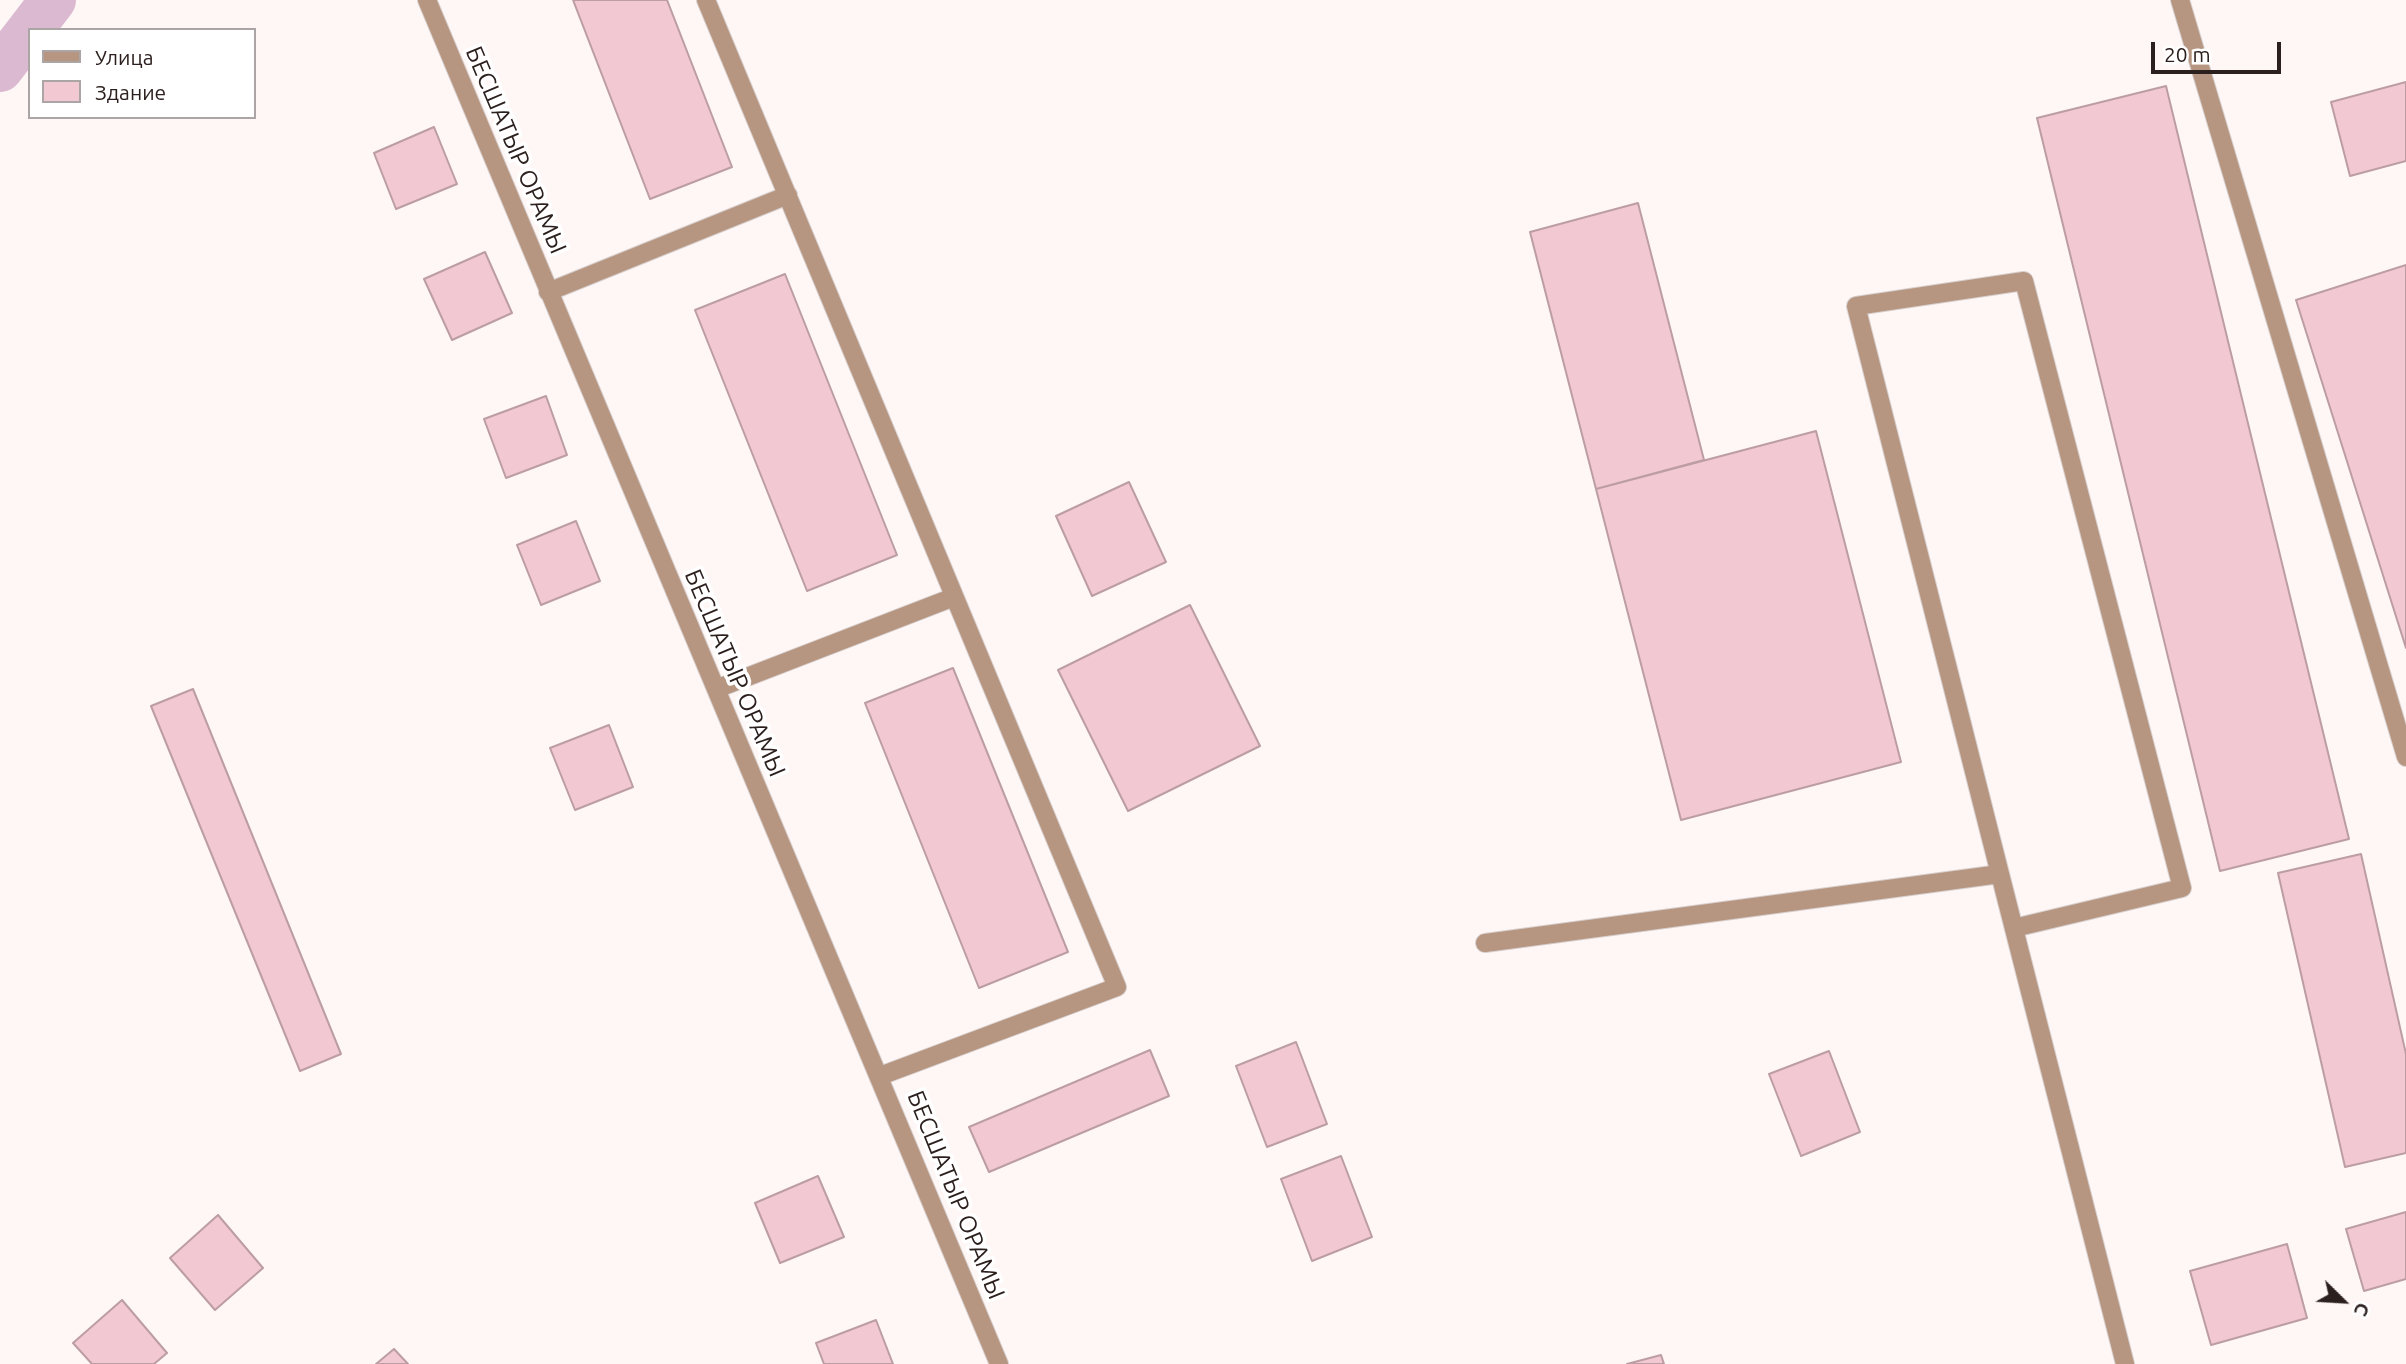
<!DOCTYPE html>
<meta charset="utf-8">
<style>
body{margin:0}
#map{position:relative;width:2406px;height:1364px;overflow:hidden;background:#fef7f6;font-family:Ubuntu,sans-serif}
canvas{display:block}
.legend{position:absolute;left:28px;top:28px;width:228px;height:91px;box-sizing:border-box;background:#fff;border:2px solid #aba6a5;margin:0;padding:9px 12px;list-style:none;font-size:21px;color:#2c201e}
.legend li{display:flex;align-items:center;gap:14px;height:35px}
.legend b{width:35px;border:2px solid #aba6a5}
.north{position:absolute;left:2308px;top:1266px;width:70px;height:70px;-webkit-text-stroke:5px #fff;paint-order:stroke;rotate:114deg;font-size:19px;font-weight:700;line-height:28px;text-align:center;color:#2c201e}
.north::after{content:'';display:block;margin:auto;width:24px;height:32px;background:#2c201e;clip-path:polygon(50% 0,100% 100%,50% 72%,0 100%)}
.scale{position:absolute;left:2151px;top:42px;width:130px;height:32px;box-sizing:border-box;border:4px solid #2c201e;border-top:0;padding-left:9px;font-size:21px;line-height:24px;white-space:nowrap;color:#2c201e;-webkit-text-stroke:5px #fff;paint-order:stroke}
</style>
<div id="map">
<canvas width="2406" height="1364"></canvas>
<ul class="legend">
<li><b style="height:9px;background:#b69680"></b>Улица</li>
<li><b style="height:19px;background:#f2c8d2"></b>Здание</li>
</ul>
<div class="north">С</div>
<div class="scale">20 m</div>
</div>
<script>
const c = document.querySelector('canvas').getContext('2d');
c.lineJoin = 'round';
const toPath = rows => new Path2D(rows.map(r => 'M' + r).join(''));
function trace(path, color, width, dash) { c.strokeStyle = color; c.lineWidth = width; c.lineCap = dash ? 'butt' : 'round'; c.setLineDash(dash || []); c.stroke(path); }
function paint(path, color) { c.fillStyle = color; c.fill(path, 'evenodd'); }
function drawText(font, color, halo, rows, align = 'center') {
  c.font = font + ' Ubuntu,sans-serif'; c.lineWidth = 7; c.setLineDash([]); c.textBaseline = 'middle'; c.strokeStyle = halo; c.fillStyle = color; for (const [text, x, y, turn = 0] of rows) {
    c.save(); c.translate(x, y); c.rotate((+turn || 0) * Math.PI / 180); c.textAlign = isNaN(turn) ? turn : align; if (halo) c.strokeText(text, 0, 0); c.fillText(text, 0, 0); c.restore();
  }
}
trace(toPath([
 [30,30,53,0],
 [0,69,30,30]
]), '#dbb9d0', 46);
const building = toPath([
 [573,0,667,0,732,167,650,199,573,0],
 [2406,82,2406,161,2350,176,2331,102,2406,82],
 [2166,86,2349,839,2220,871,2037,118,2166,86],
 [434,127,457,184,396,209,374,153,434,127],
 [1638,203,1704,460,1596,489,1530,232,1638,203],
 [485,252,512,313,452,340,424,279,485,252],
 [2406,265,2406,648,2296,300,2406,265],
 [785,274,897,555,807,591,695,310,785,274],
 [546,396,567,455,506,478,484,419,546,396],
 [1816,431,1901,762,1681,820,1596,489,1816,431],
 [1129,482,1166,562,1092,596,1056,516,1129,482],
 [576,521,600,581,541,605,517,545,576,521],
 [1190,605,1260,746,1128,811,1058,670,1190,605],
 [953,668,1068,952,979,988,865,703,953,668],
 [193,689,341,1054,300,1071,151,706,193,689],
 [609,725,633,787,575,810,550,748,609,725],
 [2361,854,2406,1054,2406,1153,2345,1167,2278,873,2361,854],
 [1296,1042,1327,1124,1267,1147,1236,1066,1296,1042],
 [1150,1050,1169,1096,989,1172,969,1127,1150,1050],
 [1829,1051,1860,1132,1801,1156,1769,1074,1829,1051],
 [1341,1156,1372,1237,1312,1261,1281,1179,1341,1156],
 [818,1176,844,1237,780,1263,755,1203,818,1176],
 [2406,1212,2406,1279,2364,1291,2346,1229,2406,1212],
 [218,1215,263,1268,215,1310,170,1258,218,1215],
 [2287,1244,2307,1318,2211,1345,2190,1271,2287,1244],
 [122,1300,167,1353,154,1364,92,1364,73,1343,122,1300],
 [876,1320,893,1364,824,1364,816,1343,876,1320],
 [394,1349,408,1364,376,1364,394,1349],
 [1661,1355,1664,1364,1627,1364,1661,1355]
]);
paint(building, '#f2c8d2');
trace(building, '#bc9da3', 2);
const minor = toPath([
 [427,0,999,1364],
 [706,0,1117,987,880,1076],
 [2180,0,2406,757],
 [548,292,788,195],
 [716,689,954,597],
 [2014,928,2182,888,2024,281,1856,306,2000,874,2125,1364],
 [1485,943,2000,874]
]);
trace(minor, '#d8d0cf', 20);
trace(minor, '#b69680', 18);
drawText('24px', '#2c201e', '#fff', [
 ["БЕСШАТЫР ОРАМЫ",516,150,67],
 ["БЕСШАТЫР ОРАМЫ",735,673,67],
 ["БЕСШАТЫР ОРАМЫ",956,1195,68]
]);
</script>
